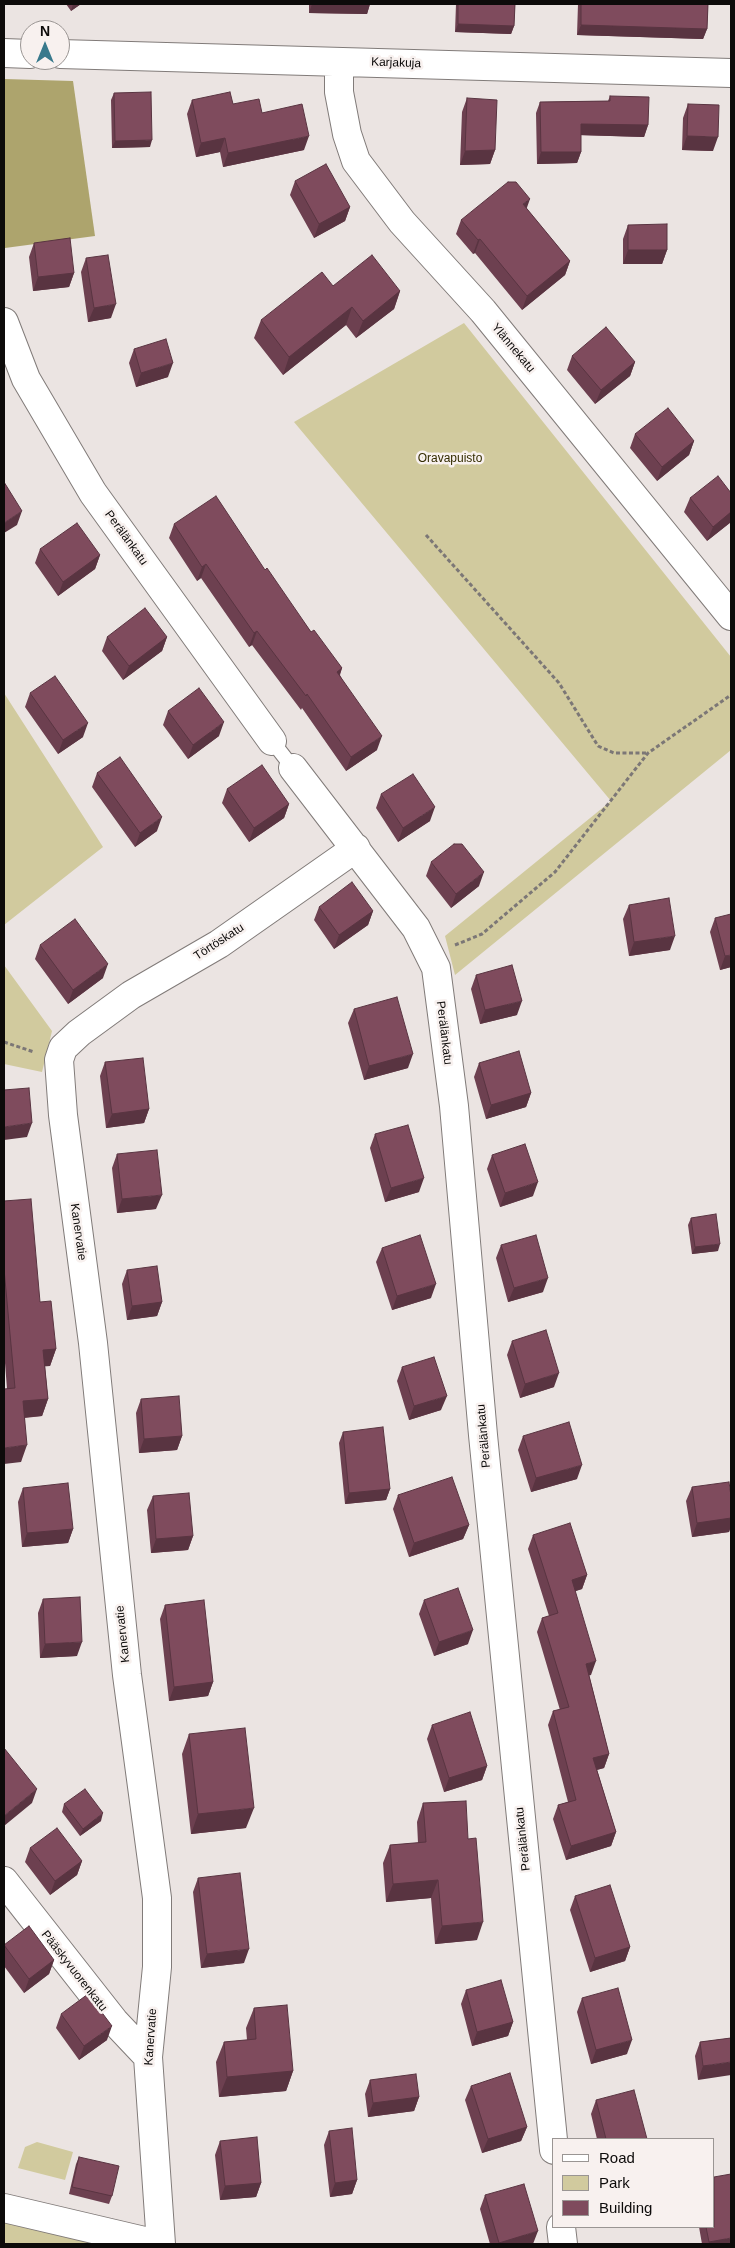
<!DOCTYPE html>
<meta charset="utf-8">
<style>
body{margin:0}
#map{position:relative;width:735px;height:2248px;overflow:hidden;background:#ebe4e2;font-family:Arial,sans-serif}
canvas{display:block}
.frame{position:absolute;inset:0;border:5px solid #0d0b0a;pointer-events:none}
.legend{position:absolute;left:552px;top:2138px;width:162px;height:90px;box-sizing:border-box;background:#f8f1ef;border:1px solid #9a9593;margin:0;padding:6px 9px;list-style:none;font-size:15px;color:#0d0b0a}
.legend li{display:flex;align-items:center;gap:10px;height:25px}
.legend b{width:25px;border:1px solid #9a9593}
.north{position:absolute;left:20px;top:20px;width:50px;height:50px;box-sizing:border-box;background:#f8f1ef;border:1px solid #9a9593;border-radius:50%;rotate:0deg;font-size:14px;font-weight:700;line-height:20px;text-align:center;color:#0d0b0a}
.north::after{content:'';display:block;margin:auto;width:18px;height:22px;background:#38798c;clip-path:polygon(50% 0,100% 100%,50% 72%,0 100%)}
</style>
<div id="map">
<canvas width="735" height="2248"></canvas>
<div class="frame"></div>
<ul class="legend">
<li><b style="height:6px;background:#fff"></b>Road</li>
<li><b style="height:14px;background:#d1ca9e"></b>Park</li>
<li><b style="height:14px;background:#7f4b5d"></b>Building</li>
</ul>
<div class="north">N</div>
</div>
<script>
const c = document.querySelector('canvas').getContext('2d');
c.lineJoin = 'round';
function paint(path, color) { c.fillStyle = color; c.fill(path, 'evenodd'); }
const toPath = rows => new Path2D(rows.map(r => 'M' + r).join(''));
function trace(path, color, width, dash) { c.strokeStyle = color; c.lineWidth = width; c.lineCap = dash ? 'butt' : 'round'; c.setLineDash(dash || []); c.stroke(path); }
function drawText(font, color, halo, rows, align = 'center') {
  c.font = font + ' Arial,sans-serif'; c.lineWidth = 5; c.setLineDash([]); c.textBaseline = 'middle'; c.strokeStyle = halo; c.fillStyle = color; for (const [text, x, y, turn = 0] of rows) {
    c.save(); c.translate(x, y); c.rotate((+turn || 0) * Math.PI / 180); c.textAlign = isNaN(turn) ? turn : align; if (halo) c.strokeText(text, 0, 0); c.fillText(text, 0, 0); c.restore();
  }
}
paint(toPath([
 [464,323,731,657,731,750,455,975,445,936,611,801,294,422],
 [4,693,103,847,4,925],
 [4,965,52,1031,42,1072,4,1064],
 [37,2142,73,2152,65,2180,18,2168,25,2147],
 [4,2222,97,2244,4,2244]
]), '#d1ca9e');
paint(toPath([
 [4,79,73,81,95,236,5,248]
]), '#ada46d');
const lane = toPath([
 [272,741,293,768]
]);
const street = toPath([
 [4,53,30,54],
 [60,54,731,73],
 [339,62,339,92,347,134,356,161,402,222,483,311,731,616],
 [4,322,26,379,93,493,272,741],
 [293,768,416,928,436,968,454,1106,483,1435,554,2150],
 [4,1881,114,2021,148,2057],
 [4,2208,157,2244],
 [561,2227,563,2244],
 [161,2244,148,2057,157,1967,157,1898,127,1675,93,1343,63,1115,59,1060,63,1048,79,1033,131,995,219,944,356,848]
]);
trace(lane, '#817b79', 16);
trace(street, '#817b79', 30);
trace(toPath([
 [426,535,559,683,598,746,614,753,648,753],
 [455,945,482,934,555,872,648,753,731,695],
 [4,1042,34,1052]
]), '#7c7776', 3, [4, 2.5]);
trace(lane, '#fff', 14);
trace(street, '#fff', 28);
paint(toPath([
 [66,4,81,4,71,11],
 [309,4,370,4,367,14,309,13],
 [456,4,515,4,514,26,511,34,455,32],
 [578,4,708,4,707,29,703,39,577,35],
 [114,93,150,147,112,148,111,100],
 [610,96,648,125,644,137,581,135,581,152,577,163,537,164,536,113,540,102,608,101],
 [467,98,495,150,490,164,460,165,462,112],
 [192,100,233,104,262,113,304,150,223,167,220,152,196,157,187,114],
 [688,104,713,151,682,150,683,118],
 [295,181,350,207,345,221,314,238,290,195],
 [526,208,570,261,565,275,522,310,475,253,473,254,456,234,461,220],
 [628,225,667,250,662,264,623,264,623,239],
 [34,243,74,273,69,287,33,291,29,257],
 [86,258,111,318,88,322,81,272],
 [333,286,400,291,394,309,356,338,346,325,283,375,254,338,261,320],
 [134,349,168,377,136,387,129,363],
 [572,356,635,362,630,376,595,404,567,370],
 [635,434,694,441,689,455,657,481,630,448],
 [731,493,731,522,707,541,684,512,690,498],
 [174,524,265,570,311,632,342,668,340,675,377,750,346,771,302,708,301,710,252,645,249,647,201,578,197,581,169,538],
 [40,549,100,555,95,569,58,596,35,563],
 [107,637,167,637,162,651,123,680,102,651],
 [30,693,83,737,58,754,25,707],
 [168,711,219,736,188,759,163,725],
 [97,773,157,831,135,847,92,787],
 [227,789,289,804,284,818,249,842,222,803],
 [381,794,430,821,398,842,376,808],
 [431,862,479,886,451,908,426,876],
 [629,905,670,950,629,956,623,919],
 [319,907,373,911,368,925,334,949,314,920],
 [715,918,731,967,720,970,710,932],
 [40,945,103,978,68,1004,35,959],
 [476,975,517,1015,480,1024,471,989],
 [354,1009,408,1068,364,1080,348,1023],
 [105,1062,149,1109,144,1123,106,1128,100,1076],
 [479,1063,531,1093,526,1107,486,1119,474,1077],
 [375,1134,419,1192,385,1202,370,1148],
 [117,1154,156,1209,117,1213,112,1168],
 [492,1155,533,1196,500,1207,487,1169],
 [4,1201,56,1349,50,1366,45,1366,48,1399,42,1416,25,1418,21,1462,7,1389,4,1350],
 [691,1218,718,1251,692,1254,688,1225],
 [501,1245,543,1292,508,1302,496,1258],
 [382,1248,431,1298,392,1310,376,1262],
 [127,1270,162,1302,157,1316,127,1320,122,1284],
 [512,1341,554,1387,520,1398,507,1355],
 [402,1367,441,1410,409,1420,397,1381],
 [141,1399,182,1436,177,1450,139,1453,136,1413],
 [343,1432,390,1489,386,1500,345,1504,339,1443],
 [523,1436,577,1479,531,1492,518,1450],
 [692,1487,731,1496,731,1526,729,1532,692,1537,686,1501],
 [23,1488,73,1529,68,1543,22,1547,18,1502],
 [398,1495,469,1525,463,1539,409,1557,393,1509],
 [153,1496,193,1536,188,1550,151,1553,147,1510],
 [533,1535,587,1575,582,1589,575,1591,591,1675,589,1675,609,1754,604,1768,597,1770,616,1832,611,1846,566,1860,553,1819,558,1805,568,1802,548,1725,553,1711,560,1710,537,1632,542,1618,549,1616,528,1549],
 [43,1599,77,1656,40,1658,38,1613],
 [424,1600,468,1644,434,1656,419,1614],
 [165,1605,213,1682,208,1696,169,1701,160,1619],
 [432,1725,487,1766,482,1780,444,1792,427,1739],
 [189,1734,246,1828,191,1834,182,1754],
 [423,1803,468,1839,477,1940,435,1944,431,1898,386,1902,383,1863,390,1845,418,1843,417,1822],
 [64,1804,101,1821,80,1836,62,1812],
 [30,1848,82,1861,77,1875,50,1895,25,1862],
 [198,1878,244,1963,201,1968,193,1892],
 [575,1896,630,1947,625,1961,590,1972,570,1910],
 [4,1945,54,1960,49,1974,24,1993,4,1966],
 [466,1990,513,2022,508,2036,472,2046,461,2004],
 [582,1998,627,2054,591,2064,577,2012],
 [254,2008,293,2071,286,2091,219,2097,216,2062,224,2042,247,2040,246,2028],
 [61,2014,107,2040,79,2060,56,2028],
 [731,2038,698,2080,695,2056,700,2042],
 [370,2080,419,2097,414,2111,368,2117,365,2094],
 [471,2086,527,2127,521,2141,482,2153,465,2100],
 [596,2100,647,2139,597,2139,591,2114],
 [329,2131,357,2180,352,2194,330,2197,324,2145],
 [220,2141,261,2183,256,2197,220,2200,215,2155],
 [79,2157,112,2196,109,2204,69,2194,76,2164],
 [485,2195,533,2244,490,2244,480,2209],
 [699,2227,714,2227,731,2244,702,2244]
]), '#6d4050');
paint(toPath([
 [73,4,81,4,71,11],
 [312,4,370,4,367,14,309,13],
 [458,24,514,26,511,34,455,32],
 [581,25,707,29,703,39,577,35],
 [581,124,648,125,644,137,576,135],
 [309,136,304,150,223,167,228,153],
 [687,136,718,137,713,151,682,150],
 [225,138,220,152,196,157,201,143],
 [152,140,150,147,112,148,115,141],
 [495,150,490,164,460,165,465,151],
 [541,152,581,152,577,163,537,164],
 [530,199,525,213,523,204],
 [350,207,345,221,314,238,319,224],
 [480,239,475,253,473,254,478,240],
 [628,250,667,250,662,264,623,264],
 [570,261,565,275,522,310,527,296],
 [74,273,69,287,33,291,38,277],
 [400,291,394,309,356,338,363,321],
 [116,304,111,318,88,322,94,308],
 [352,307,346,325,283,375,289,357],
 [635,362,630,376,595,404,601,390],
 [173,363,168,377,136,387,141,373],
 [694,441,689,455,657,481,662,467],
 [22,511,17,525,4,533,4,523],
 [731,512,731,522,707,541,713,527],
 [100,555,95,569,58,596,63,582],
 [206,564,201,578,197,581,202,567],
 [257,631,252,645,249,647,254,633],
 [167,637,162,651,123,680,129,666],
 [342,668,337,682,337,672],
 [224,722,219,736,188,759,193,745],
 [88,723,83,737,58,754,63,740],
 [382,736,377,750,346,771,351,757],
 [289,804,284,818,249,842,254,828],
 [435,807,430,821,398,842,403,828],
 [162,817,157,831,135,847,140,833],
 [484,872,479,886,451,908,456,894],
 [373,911,368,925,334,949,339,935],
 [675,936,670,950,629,956,634,942],
 [731,955,731,967,720,970,725,956],
 [108,964,103,978,68,1004,73,990],
 [522,1001,517,1015,480,1024,485,1010],
 [413,1054,408,1068,364,1080,369,1066],
 [531,1093,526,1107,486,1119,491,1105],
 [149,1109,144,1123,106,1128,112,1114],
 [32,1123,27,1137,4,1140,4,1127],
 [424,1178,419,1192,385,1202,391,1188],
 [538,1182,533,1196,500,1207,505,1193],
 [162,1195,156,1209,117,1213,122,1199],
 [720,1244,718,1251,692,1254,695,1247],
 [548,1278,543,1292,508,1302,514,1288],
 [436,1284,431,1298,392,1310,397,1296],
 [162,1302,157,1316,127,1320,132,1306],
 [56,1349,50,1366,37,1367,43,1350],
 [559,1373,554,1387,520,1398,525,1384],
 [447,1396,441,1410,409,1420,414,1406],
 [48,1399,42,1416,17,1418,23,1401],
 [182,1436,177,1450,139,1453,144,1439],
 [27,1445,21,1462,4,1464,4,1448],
 [582,1465,577,1479,531,1492,536,1478],
 [390,1489,386,1500,345,1504,349,1493],
 [731,1518,731,1526,729,1532,692,1537,697,1523],
 [469,1525,463,1539,409,1557,414,1543],
 [73,1529,68,1543,22,1547,27,1533],
 [193,1536,188,1550,151,1553,156,1539],
 [587,1575,582,1589,567,1594,572,1580],
 [473,1630,468,1644,434,1656,439,1642],
 [82,1642,77,1656,40,1658,45,1644],
 [596,1661,591,1675,581,1678,586,1664],
 [213,1682,208,1696,169,1701,174,1687],
 [609,1754,604,1768,588,1772,593,1758],
 [487,1766,482,1780,444,1792,449,1778],
 [37,1789,32,1803,4,1826,4,1816],
 [254,1808,246,1828,191,1834,198,1814],
 [103,1813,101,1821,80,1836,83,1829],
 [616,1832,611,1846,566,1860,571,1846],
 [82,1861,77,1875,50,1895,55,1881],
 [438,1880,431,1898,386,1902,393,1884],
 [483,1922,477,1940,435,1944,442,1926],
 [630,1947,625,1961,590,1972,595,1958],
 [249,1949,244,1963,201,1968,207,1954],
 [54,1960,49,1974,24,1993,29,1979],
 [513,2022,508,2036,472,2046,477,2032],
 [112,2026,107,2040,79,2060,84,2046],
 [632,2040,627,2054,591,2064,596,2050],
 [731,2062,731,2075,698,2080,703,2066],
 [293,2071,286,2091,219,2097,227,2077],
 [419,2097,414,2111,368,2117,373,2103],
 [527,2127,521,2141,482,2153,488,2139],
 [357,2180,352,2194,330,2197,335,2183],
 [261,2183,256,2197,220,2200,225,2186],
 [538,2231,533,2244,498,2244,499,2243],
 [731,2238,731,2244,708,2244,709,2242]
]), '#593441');
const building = toPath([
 [458,4,515,4,514,26,458,24,458,4],
 [581,4,708,4,707,29,581,25,581,4],
 [151,92,152,140,115,141,114,93,151,92],
 [230,92,233,104,259,99,262,113,302,104,309,136,228,153,225,138,201,143,192,100,230,92],
 [610,96,649,97,648,125,581,124,581,152,541,152,540,102,610,101,610,96],
 [467,98,497,100,495,150,465,151,467,98],
 [688,104,719,105,718,137,687,136,688,104],
 [326,164,350,207,319,224,295,181,326,164],
 [508,182,516,182,530,199,523,204,570,261,527,296,480,239,478,240,461,220,508,182],
 [667,224,667,250,628,250,628,225,667,224],
 [70,238,74,273,38,277,34,243,70,238],
 [108,255,116,304,94,308,86,258,108,255],
 [372,255,400,291,363,321,352,307,289,357,261,320,322,272,333,286,372,255],
 [606,327,635,362,601,390,572,356,606,327],
 [166,339,173,363,141,373,134,349,166,339],
 [668,408,694,441,662,467,635,434,668,408],
 [718,476,731,493,731,512,713,527,690,498,718,476],
 [4,482,22,511,4,523,4,482],
 [216,496,265,570,267,568,311,632,314,630,342,668,337,672,382,736,351,757,307,694,306,696,257,631,254,633,206,564,202,567,174,524,216,496],
 [77,523,100,555,63,582,40,549,77,523],
 [145,608,167,637,129,666,107,637,145,608],
 [55,676,88,723,63,740,30,693,55,676],
 [199,688,224,722,193,745,168,711,199,688],
 [120,757,162,817,140,833,97,773,120,757],
 [262,765,289,804,254,828,227,789,262,765],
 [413,774,435,807,403,828,381,794,413,774],
 [454,844,462,844,484,872,456,894,431,862,454,844],
 [352,882,373,911,339,935,319,907,352,882],
 [669,898,675,936,634,942,629,905,669,898],
 [731,914,731,955,725,956,715,918,731,914],
 [75,919,108,964,73,990,40,945,75,919],
 [512,965,522,1001,485,1010,476,975,512,965],
 [397,997,413,1054,369,1066,354,1009,397,997],
 [519,1051,531,1093,491,1105,479,1063,519,1051],
 [143,1058,149,1109,112,1114,105,1062,143,1058],
 [29,1088,32,1123,4,1127,4,1090,29,1088],
 [408,1125,424,1178,391,1188,375,1134,408,1125],
 [525,1144,538,1182,505,1193,492,1155,525,1144],
 [157,1150,162,1195,122,1199,117,1154,157,1150],
 [31,1199,40,1302,51,1301,56,1349,43,1350,48,1399,23,1401,27,1445,4,1448,4,1389,15,1388,4,1269,4,1201,31,1199],
 [716,1214,720,1244,695,1247,691,1218,716,1214],
 [420,1235,436,1284,397,1296,382,1248,420,1235],
 [536,1235,548,1278,514,1288,501,1245,536,1235],
 [157,1266,162,1302,132,1306,127,1270,157,1266],
 [546,1330,559,1373,525,1384,512,1341,546,1330],
 [434,1357,447,1396,414,1406,402,1367,434,1357],
 [179,1396,182,1436,144,1439,141,1399,179,1396],
 [569,1422,582,1465,536,1478,523,1436,569,1422],
 [383,1427,390,1489,349,1493,343,1432,383,1427],
 [452,1477,469,1525,414,1543,398,1495,452,1477],
 [729,1482,731,1496,731,1518,697,1523,692,1487,729,1482],
 [68,1483,73,1529,27,1533,23,1488,68,1483],
 [189,1493,193,1536,156,1539,153,1496,189,1493],
 [570,1523,587,1575,572,1580,596,1661,586,1664,609,1754,593,1758,616,1832,571,1846,558,1805,576,1800,553,1711,569,1707,542,1618,558,1613,533,1535,570,1523],
 [458,1588,473,1630,439,1642,424,1600,458,1588],
 [80,1597,82,1642,45,1644,43,1599,80,1597],
 [204,1600,213,1682,174,1687,165,1605,204,1600],
 [470,1712,487,1766,449,1778,432,1725,470,1712],
 [245,1728,254,1808,198,1814,189,1734,245,1728],
 [4,1748,37,1789,4,1816,4,1748],
 [85,1789,103,1813,83,1829,64,1804,85,1789],
 [466,1801,468,1839,476,1838,483,1922,442,1926,438,1880,393,1884,390,1845,426,1842,423,1803,466,1801],
 [57,1828,82,1861,55,1881,30,1848,57,1828],
 [240,1873,249,1949,207,1954,198,1878,240,1873],
 [610,1885,630,1947,595,1958,575,1896,610,1885],
 [29,1926,54,1960,29,1979,4,1945,29,1926],
 [501,1980,513,2022,477,2032,466,1990,501,1980],
 [618,1988,632,2040,596,2050,582,1998,618,1988],
 [88,1994,112,2026,84,2046,61,2014,88,1994],
 [287,2005,293,2071,227,2077,224,2042,256,2039,254,2008,287,2005],
 [731,2038,731,2062,703,2066,700,2042,731,2038],
 [510,2073,527,2127,488,2139,471,2086,510,2073],
 [416,2074,419,2097,373,2103,370,2080,416,2074],
 [634,2090,647,2139,606,2139,596,2100,634,2090],
 [352,2128,357,2180,335,2183,329,2131,352,2128],
 [257,2137,261,2183,225,2186,220,2141,257,2137],
 [79,2157,119,2166,112,2196,72,2187,79,2157],
 [731,2174,731,2238,709,2242,706,2227,714,2227,714,2177,731,2174],
 [524,2184,538,2231,499,2243,485,2195,524,2184]
]);
paint(building, '#7f4b5d');
trace(building, '#593441', 1);
drawText('12px', '#0d0b0a', '#f8f1ef', [
 ["Karjakuja",396,63,2],
 ["Ylännekatu",513,348,50],
 ["Perälänkatu",126,538,54],
 ["Törtöskatu",219,942,-33],
 ["Perälänkatu",444,1033,83],
 ["Kanervatie",78,1232,82],
 ["Perälänkatu",484,1436,-95],
 ["Kanervatie",123,1634,-96],
 ["Perälänkatu",523,1839,-96],
 ["Pääskyvuorenkatu",74,1971,52],
 ["Kanervatie",151,2037,-86]
]);
drawText('12px', '#332c00', '#f8f1ef', [
 ["Oravapuisto",450,459]
]);
</script>
